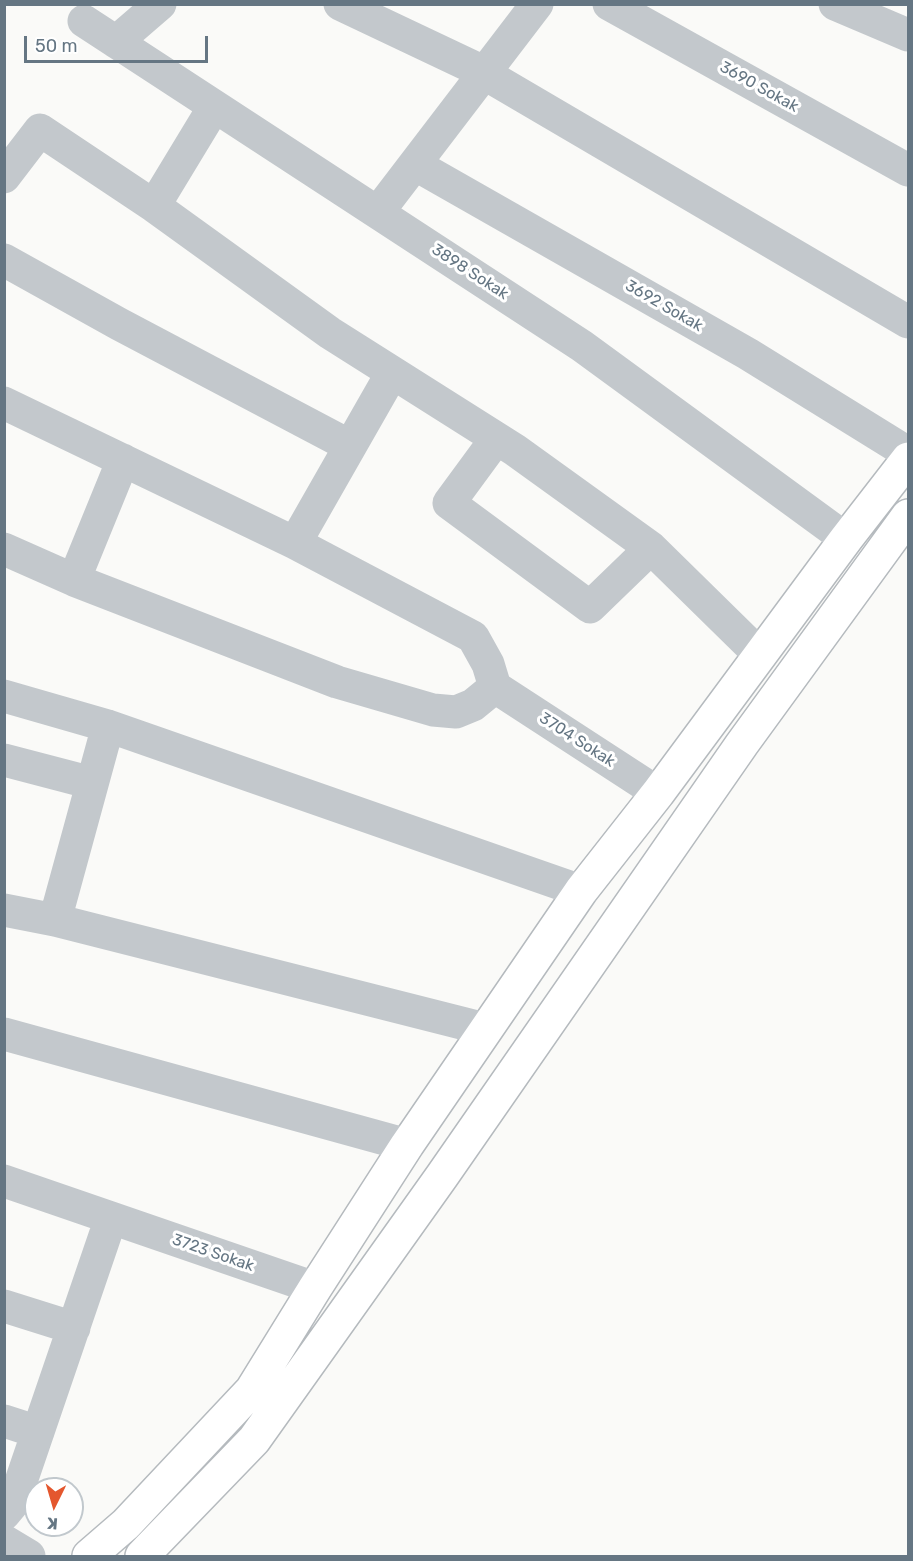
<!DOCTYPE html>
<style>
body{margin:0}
#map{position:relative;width:913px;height:1561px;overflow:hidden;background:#fafaf8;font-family:Rubik,sans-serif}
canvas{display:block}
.frame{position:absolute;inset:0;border:6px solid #657683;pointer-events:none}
.north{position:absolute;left:24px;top:1477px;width:60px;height:60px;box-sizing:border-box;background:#fff;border:2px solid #c1c8cd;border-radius:50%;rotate:185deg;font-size:16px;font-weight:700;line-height:24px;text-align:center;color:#657683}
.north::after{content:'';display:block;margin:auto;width:21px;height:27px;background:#e4572e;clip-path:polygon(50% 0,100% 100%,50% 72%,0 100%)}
.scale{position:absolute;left:24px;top:36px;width:184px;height:27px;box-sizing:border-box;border:3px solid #657683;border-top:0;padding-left:8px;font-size:18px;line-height:21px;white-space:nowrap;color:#657683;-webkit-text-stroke:4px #fff;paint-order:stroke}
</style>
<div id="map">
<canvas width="913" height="1561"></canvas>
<div class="frame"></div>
<div class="north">K</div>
<div class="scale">50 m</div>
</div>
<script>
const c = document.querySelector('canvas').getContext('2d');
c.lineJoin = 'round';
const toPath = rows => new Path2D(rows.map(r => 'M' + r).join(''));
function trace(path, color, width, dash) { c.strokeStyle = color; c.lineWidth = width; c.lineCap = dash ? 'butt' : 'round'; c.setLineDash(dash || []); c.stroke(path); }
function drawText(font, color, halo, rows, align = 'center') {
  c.font = font + ' Rubik,sans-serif'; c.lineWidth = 6; c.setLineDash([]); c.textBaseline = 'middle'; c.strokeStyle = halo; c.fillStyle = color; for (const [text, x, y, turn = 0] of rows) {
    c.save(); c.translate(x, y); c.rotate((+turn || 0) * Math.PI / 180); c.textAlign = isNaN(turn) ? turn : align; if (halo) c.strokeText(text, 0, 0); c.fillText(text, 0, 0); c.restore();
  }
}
const major = toPath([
 [89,1556,126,1524,252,1390,315,1288,407,1145,581,891,658,793,846,539,908,459],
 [142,1556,254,1440,442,1176,742,744,908,516]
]);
trace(major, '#b5babe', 36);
trace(toPath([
 [340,4,475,68,908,322],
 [609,4,908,170],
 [835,4,908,35],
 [84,21,582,346,846,539],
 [116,42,160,4],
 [416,165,748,354,908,453],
 [4,177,40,130,154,206,330,333,515,450,651,548,760,655],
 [154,206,214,107],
 [378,212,537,4],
 [4,260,119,324,350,446],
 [4,403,295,543,473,637,488,664,495,687],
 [496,439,449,503,590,607,651,548],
 [295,543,392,373],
 [4,549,74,580,337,682,433,710,456,712,473,705,495,687],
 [74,580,123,460],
 [495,687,658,793],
 [4,696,108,726,581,891],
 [4,760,92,783],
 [4,910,55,920,485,1029],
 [55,920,108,726],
 [4,1034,407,1145],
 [4,1181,315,1288],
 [4,1306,74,1328],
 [4,1421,38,1432],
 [4,1514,14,1502,111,1218],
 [4,1541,29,1556]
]), '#c3c8cc', 33);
trace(major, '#fff', 33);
drawText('16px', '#657683', '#fff', [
 ["3690 Sokak",759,87,29],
 ["3898 Sokak",470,272,33],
 ["3692 Sokak",664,306,30],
 ["3704 Sokak",577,740,33],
 ["3723 Sokak",213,1253,19]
]);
</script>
